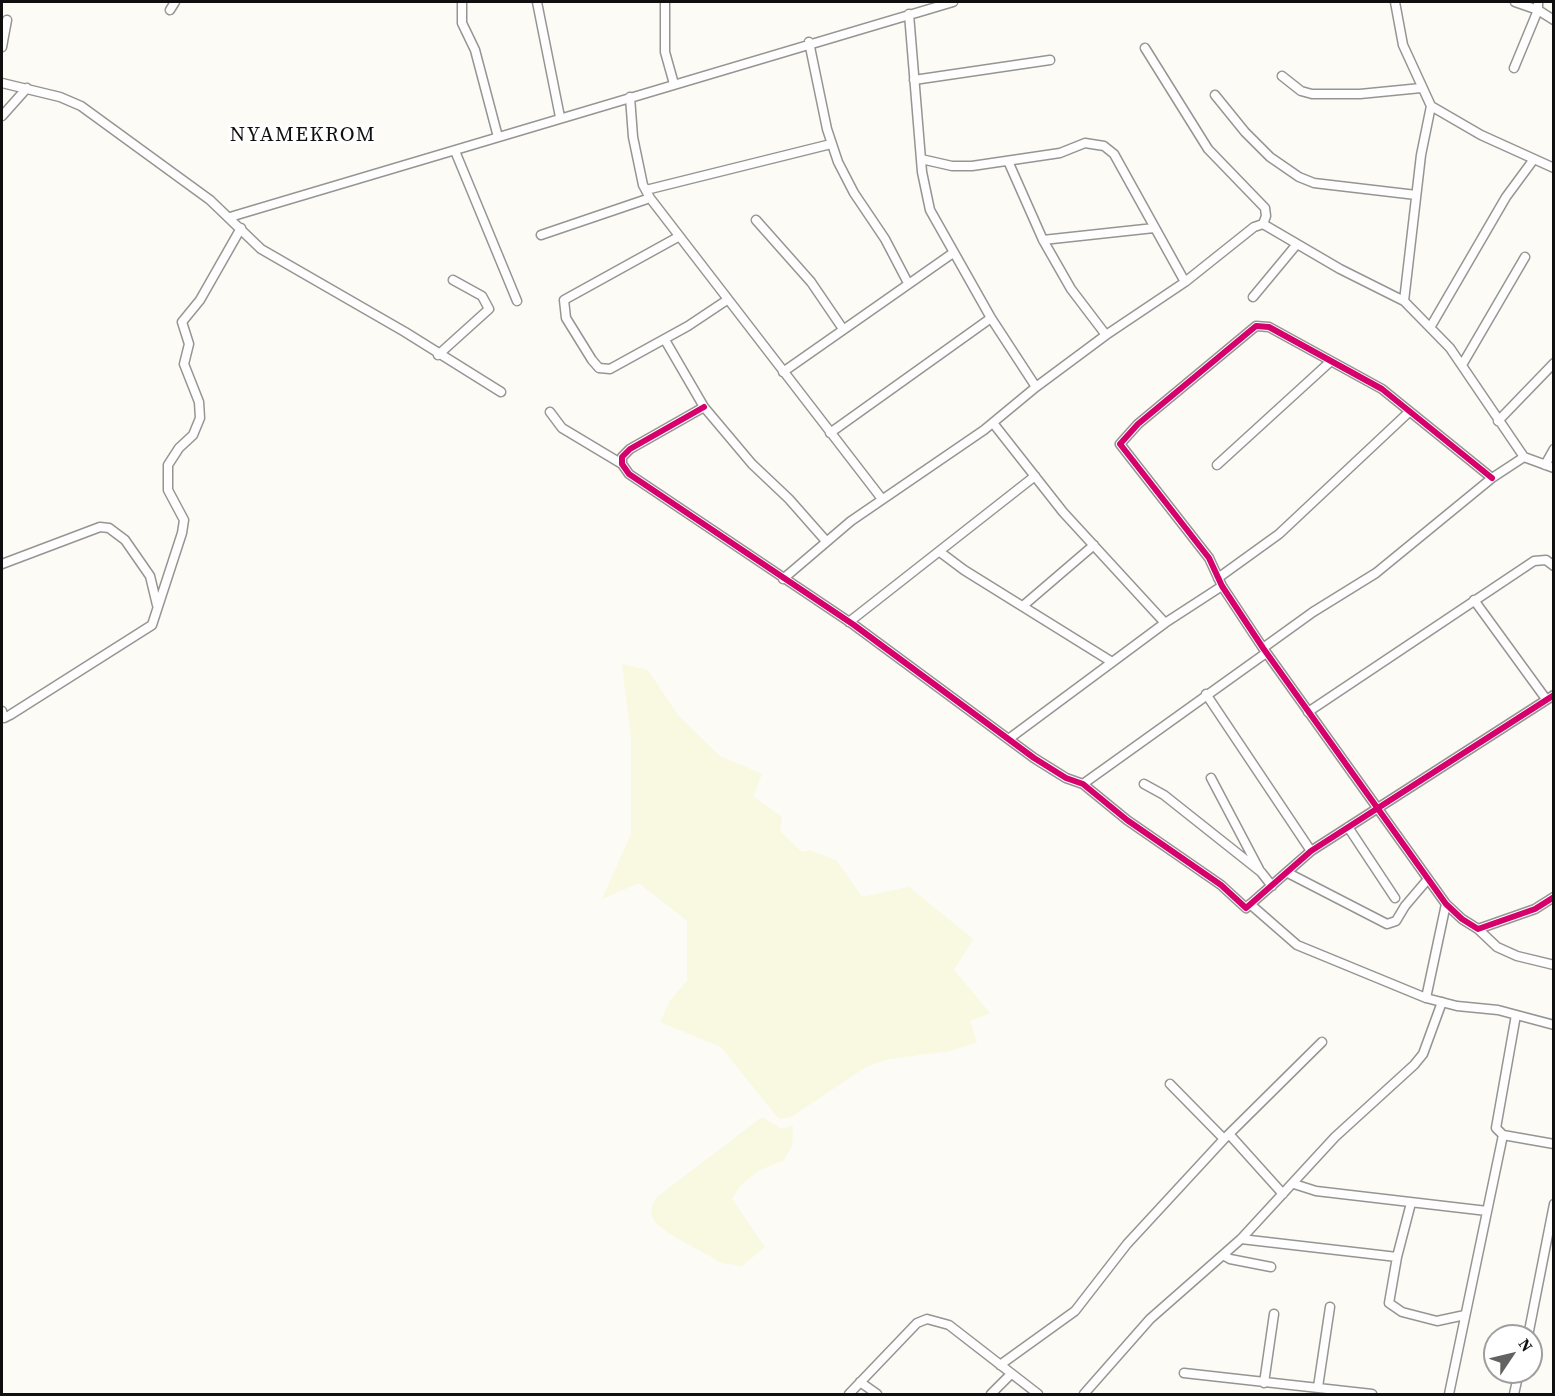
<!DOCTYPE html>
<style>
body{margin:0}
#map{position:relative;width:1555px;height:1396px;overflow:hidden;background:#fcfbf5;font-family:"Source Serif 4",serif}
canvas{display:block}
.frame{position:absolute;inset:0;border:3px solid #0f0f0f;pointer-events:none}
.north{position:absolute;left:1483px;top:1324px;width:60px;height:60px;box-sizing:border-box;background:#fff;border:2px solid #9f9f9f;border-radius:50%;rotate:55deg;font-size:16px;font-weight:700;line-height:24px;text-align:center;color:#0f0f0f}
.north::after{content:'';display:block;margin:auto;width:21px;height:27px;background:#626260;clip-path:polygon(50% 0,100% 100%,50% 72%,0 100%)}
</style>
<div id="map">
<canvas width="1555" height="1396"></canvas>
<div class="frame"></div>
<div class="north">N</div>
</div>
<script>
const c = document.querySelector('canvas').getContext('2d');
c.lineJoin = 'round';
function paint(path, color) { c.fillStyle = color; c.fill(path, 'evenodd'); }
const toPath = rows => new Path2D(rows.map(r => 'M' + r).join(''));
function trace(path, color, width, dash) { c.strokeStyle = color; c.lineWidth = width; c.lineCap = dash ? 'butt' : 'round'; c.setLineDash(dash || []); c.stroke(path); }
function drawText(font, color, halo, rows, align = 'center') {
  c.font = font + ' "Source Serif 4",serif'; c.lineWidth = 6; c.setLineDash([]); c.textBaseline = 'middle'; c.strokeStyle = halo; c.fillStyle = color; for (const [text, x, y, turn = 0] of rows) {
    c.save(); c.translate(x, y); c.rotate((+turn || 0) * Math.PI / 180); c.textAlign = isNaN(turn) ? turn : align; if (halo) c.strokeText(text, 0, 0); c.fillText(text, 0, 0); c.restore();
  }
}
paint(toPath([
 [622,664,648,670,677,714,720,756,762,774,753,796,782,817,780,831,802,852,810,850,837,861,862,897,909,887,973,939,954,970,990,1013,970,1021,977,1042,950,1051,889,1059,866,1067,791,1117,779,1119,721,1047,660,1022,670,1001,687,981,687,921,639,883,602,899,631,834,631,738],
 [762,1117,781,1129,793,1126,792,1145,784,1160,758,1171,740,1186,732,1199,765,1247,742,1266,722,1263,668,1233,656,1223,651,1214,652,1206,657,1197]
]), '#f9f8e1');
const minor = toPath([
 [462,2,462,23,475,50,498,137],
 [537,2,560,117],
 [665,2,665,52,674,84],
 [1395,2,1403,45,1431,106,1481,135,1554,168],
 [1515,2,1538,10,1554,20],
 [170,10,175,2],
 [909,14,922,172,930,210,991,318,1036,387],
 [809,42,827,129,838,162,854,193,885,239,908,283],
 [2,47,7,20],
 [1145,48,1208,149,1265,208,1266,216,1263,224],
 [1514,68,1538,10,1538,2],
 [1282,76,1301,91,1312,94,1360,94,1421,88],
 [914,80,1050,60],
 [2,83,60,97,81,106,210,200,261,249,405,332,501,392],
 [1215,95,1245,132,1270,157,1299,177,1314,183,1416,195],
 [630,97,633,137,643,185,650,198,882,499],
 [1431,106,1421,155,1404,301,1450,348,1524,457,1554,468],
 [2,116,27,88],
 [455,151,517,301],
 [921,159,952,166,972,166,1060,153,1085,143,1104,146,1114,154,1185,282],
 [1008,161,1043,240,1071,289,1106,335],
 [646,190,831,144],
 [230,217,953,2],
 [756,220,811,282,843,329],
 [541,235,650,198],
 [678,237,564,300,566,318,592,360,599,368,610,369,688,326,727,300],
 [1043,240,1154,228],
 [1253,297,1297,244],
 [1431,326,1506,197,1534,159],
 [665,340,704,407,752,464,789,499,826,541],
 [438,355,489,309,482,296,453,280],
 [1462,365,1525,257],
 [783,372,953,253],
 [704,407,630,449,622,457,622,464,629,474,854,625,1034,758,1066,778,1083,784,1127,820,1221,885,1246,908,1311,851,1554,695],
 [550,412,562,428,622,464],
 [1498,421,1554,363],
 [993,423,1063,512,1165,623],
 [830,433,991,318],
 [1217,465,1331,361],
 [1545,465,1554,449],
 [1492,478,1382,389,1269,327,1256,326,1138,424,1120,444,1209,558,1222,586,1263,648,1446,904,1462,919,1478,929,1535,909,1554,897],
 [940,552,964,570,1112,662],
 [2,564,100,527,109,528,125,540,150,576,157,605],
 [1218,578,1279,534,1409,412],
 [783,579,851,521,984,430,1036,387,1106,335,1185,282,1254,227,1263,224,1340,269,1404,301],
 [1474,600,1546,699],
 [1024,605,1094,545],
 [849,622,1035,476],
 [1263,648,1313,612,1376,573,1492,478,1524,457],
 [1206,694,1311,851],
 [2,711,4,718,10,715,152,625,182,533,184,520,168,490,168,465,179,448,193,435,200,418,199,402,184,364,189,344,182,322,200,300,241,228],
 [1308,712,1534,561,1546,560,1554,566],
 [1010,738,1165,623,1222,586],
 [1211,778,1259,869],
 [1083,784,1266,653],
 [1144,784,1164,795,1261,872,1272,886],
 [1348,827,1395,898],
 [1288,873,1387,924,1396,921,1405,906,1428,879],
 [1250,904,1297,945,1426,998,1457,1006,1498,1010,1554,1025],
 [1478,929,1497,947,1517,956,1554,965],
 [1426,998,1446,904],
 [1516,1015,1496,1128,1503,1135,1554,1144],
 [1170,1084,1224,1139],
 [1229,1134,1283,1194],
 [1294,1184,1316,1191,1487,1211],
 [1411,1203,1397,1257,1389,1303,1402,1312,1437,1321,1465,1315],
 [1241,1239,1397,1257],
 [1223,1255,1230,1259,1271,1267],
 [1528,1336,1554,1204],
 [1000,1365,1075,1311,1127,1244,1224,1139,1322,1042],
 [1184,1373,1372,1394],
 [860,1382,877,1394],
 [1264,1383,1274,1314],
 [1318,1387,1330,1307],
 [849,1394,917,1323,927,1319,949,1325,1038,1394],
 [991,1394,1011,1374],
 [1084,1394,1150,1319,1241,1239,1335,1137,1414,1065,1423,1054,1442,1002],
 [1449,1394,1503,1135],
 [1514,1394,1519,1372]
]);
trace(minor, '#969593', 11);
trace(minor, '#fffefe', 8);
trace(toPath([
 [704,407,630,449,622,457,622,464,629,474,854,625,1034,758,1066,778,1083,784,1127,820,1221,885,1246,908,1311,851,1554,695],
 [1492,478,1382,389,1269,327,1256,326,1138,424,1120,444,1209,558,1222,586,1263,648,1446,904,1462,919,1478,929,1535,909,1554,897]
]), '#d6006c', 6);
c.letterSpacing = '1.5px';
drawText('21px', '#0f0f0f', '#fff', [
 ["NYAMEKROM",303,136]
]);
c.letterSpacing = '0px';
</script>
